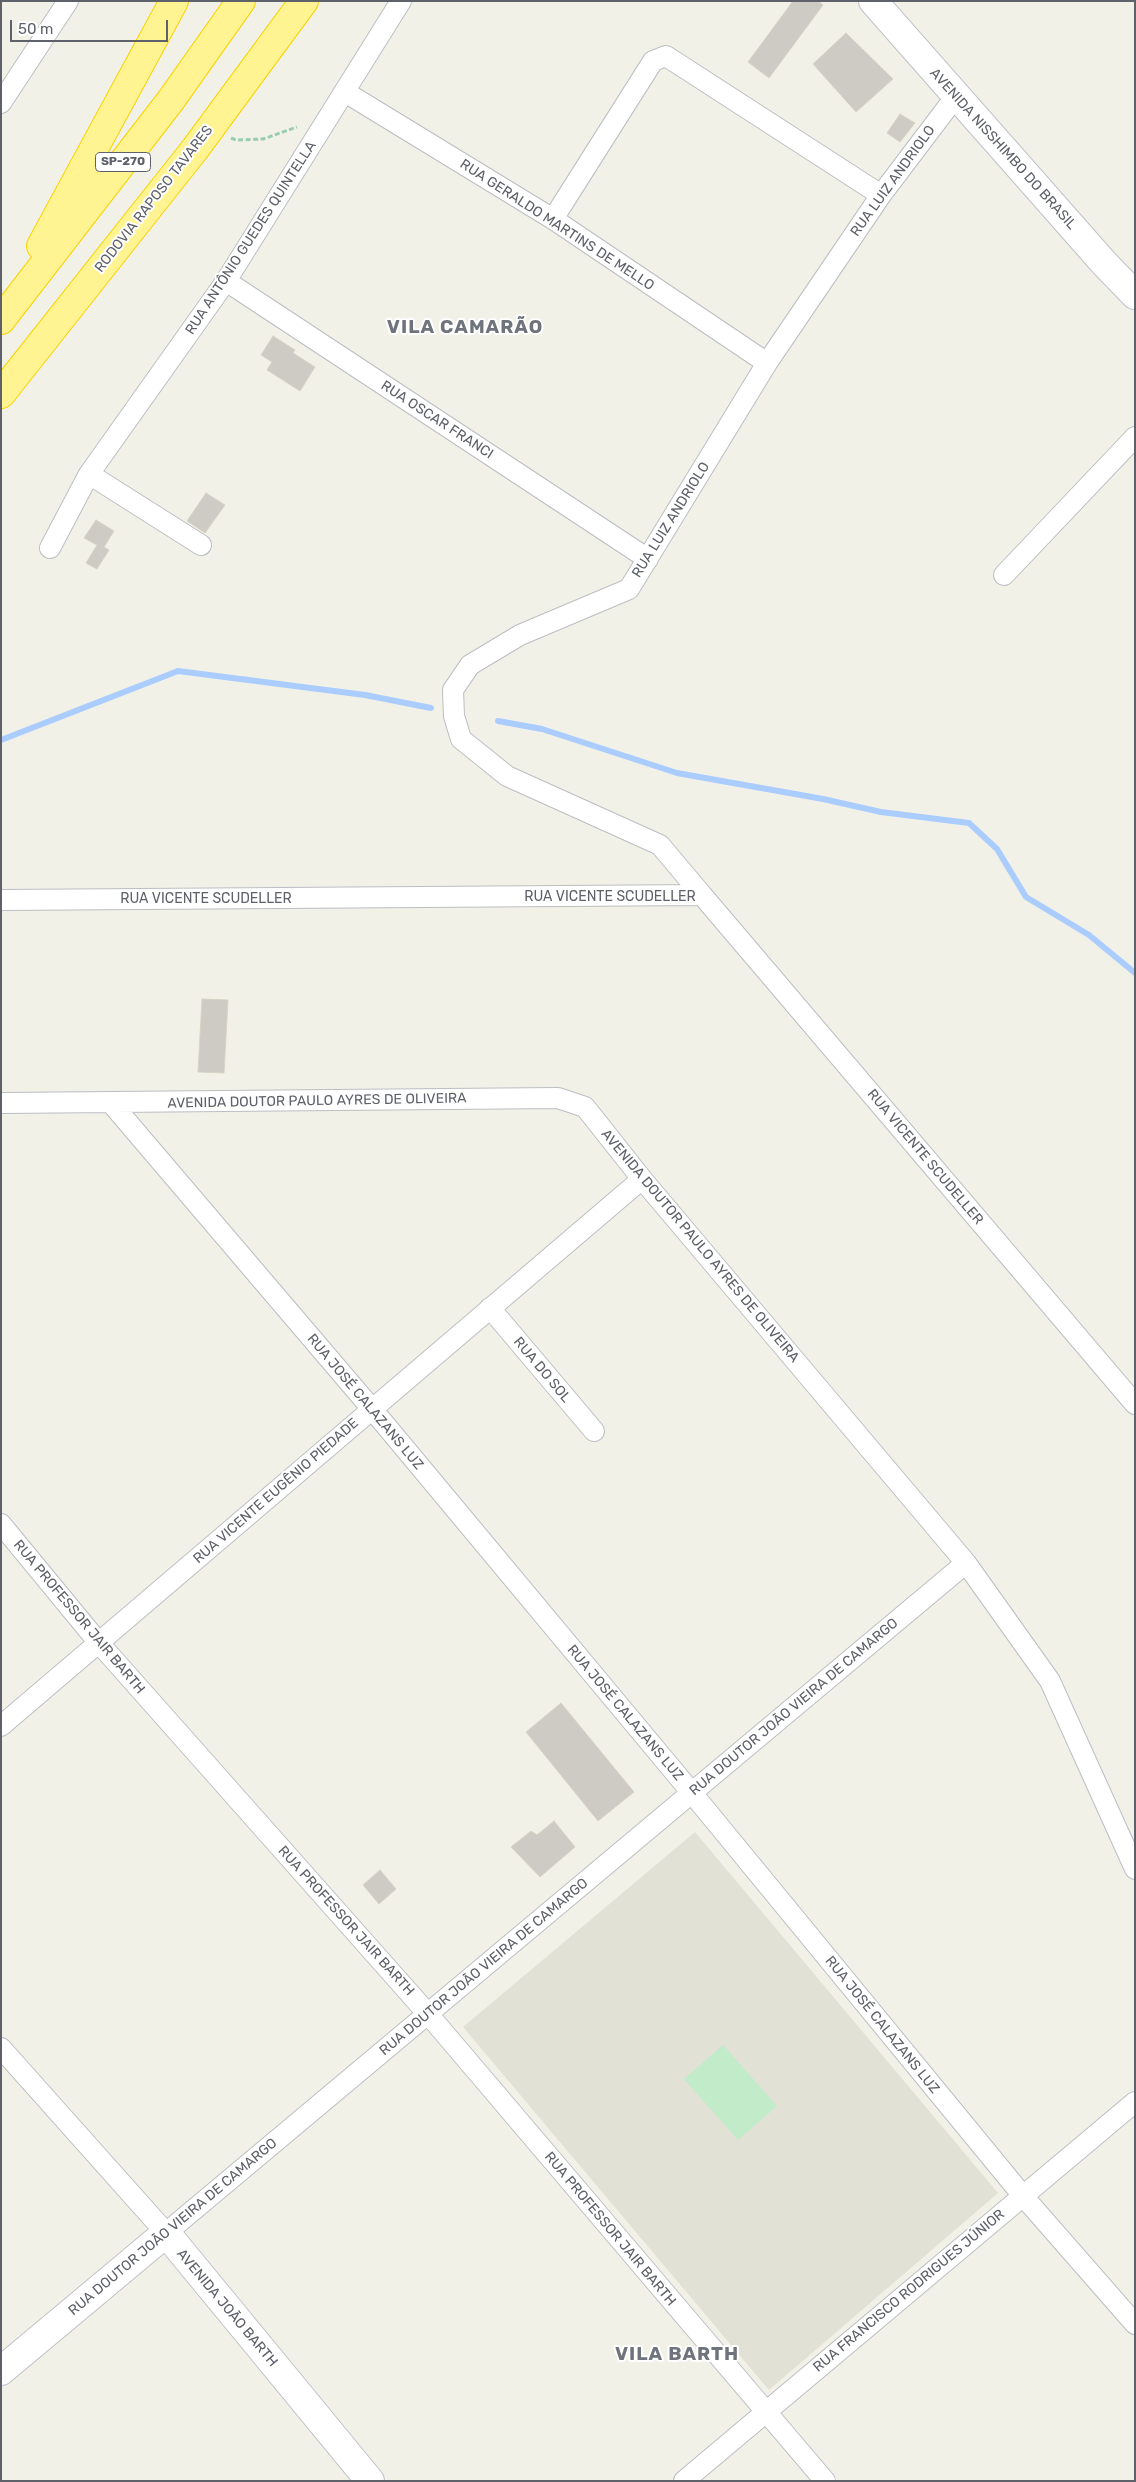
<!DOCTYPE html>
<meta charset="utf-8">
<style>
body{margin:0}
#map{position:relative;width:1136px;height:2482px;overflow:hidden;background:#f2f1e7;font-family:Rubik,sans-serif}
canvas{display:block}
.frame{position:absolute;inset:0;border:2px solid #5e6169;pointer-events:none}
.scale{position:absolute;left:10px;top:20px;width:158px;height:22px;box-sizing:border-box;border:2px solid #5e6169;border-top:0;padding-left:6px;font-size:15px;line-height:18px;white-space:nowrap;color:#5e6169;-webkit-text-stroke:4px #fff;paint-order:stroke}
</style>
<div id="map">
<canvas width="1136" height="2482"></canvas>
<div class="frame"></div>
<div class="scale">50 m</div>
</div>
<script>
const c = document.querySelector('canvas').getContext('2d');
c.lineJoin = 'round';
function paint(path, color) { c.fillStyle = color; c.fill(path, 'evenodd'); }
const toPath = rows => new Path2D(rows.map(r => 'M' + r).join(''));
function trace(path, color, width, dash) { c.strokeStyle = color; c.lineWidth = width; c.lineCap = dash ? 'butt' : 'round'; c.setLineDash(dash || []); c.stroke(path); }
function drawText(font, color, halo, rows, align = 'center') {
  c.font = font + ' Rubik,sans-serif'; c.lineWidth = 4; c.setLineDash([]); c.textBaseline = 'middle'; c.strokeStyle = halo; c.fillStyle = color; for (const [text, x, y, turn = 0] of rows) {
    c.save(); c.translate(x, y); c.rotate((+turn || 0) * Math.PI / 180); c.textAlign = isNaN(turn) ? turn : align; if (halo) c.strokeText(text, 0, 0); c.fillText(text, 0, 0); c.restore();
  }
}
paint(toPath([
 [695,1832,998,2193,769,2390,463,2027]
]), '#e2e1d6');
paint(toPath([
 [723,2045,777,2106,738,2140,684,2079]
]), '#c2ebc9');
trace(toPath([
 [498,721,542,729,677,773,823,799,881,812,969,823,997,849,1026,897,1089,935,1135,973],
 [1,740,178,671,365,695,431,708]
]), '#acf', 6);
const building = toPath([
 [793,1,818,1,823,5,769,78,748,62,793,1],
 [846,33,893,79,856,112,813,64,846,33],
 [900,114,915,123,900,142,887,133,900,114],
 [273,336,295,350,293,353,315,367,300,391,267,370,272,362,261,355,273,336],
 [206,493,225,505,205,533,187,521,206,493],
 [96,520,114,531,104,547,109,550,97,569,86,563,97,545,84,538,96,520],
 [202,999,228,1000,224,1073,198,1072,202,999],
 [561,1703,634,1792,598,1821,526,1732,561,1703],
 [554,1821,575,1847,540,1877,511,1847,531,1831,537,1835,554,1821],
 [380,1870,396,1889,379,1904,363,1885,380,1870]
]);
paint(building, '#cdcbc4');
trace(building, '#d7d4c5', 1);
const minor = toPath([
 [345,92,553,219,767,363],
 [1,103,68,1],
 [553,219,653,61,666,56,881,195],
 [226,281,648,559],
 [89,474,201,545],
 [50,548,89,474,226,281,401,1],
 [1004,575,1135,437],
 [702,895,660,845,507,776,461,739,454,716,453,690,470,665,520,635,629,589,767,363,881,195,956,96],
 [1,900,702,895,1135,1404],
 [1,1103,558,1098,585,1107,642,1179,966,1563,1050,1681,1135,1869],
 [112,1104,372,1409,692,1793,1023,2196,1135,2324],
 [490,1308,594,1431],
 [1,1524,99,1643,428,2014,825,2481],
 [1,1726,642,1179],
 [1,2048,166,2233,966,1563],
 [684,2481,1135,2102]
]);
const secondary = toPath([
 [873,1,1104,263,1135,295],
 [1,2371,166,2233,370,2481]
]);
const motorway = toPath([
 [41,246,174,1],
 [1,320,171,100,241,1],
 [1,394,195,149,304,1]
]);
trace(minor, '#bbbec3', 22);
trace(secondary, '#bfc1c9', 30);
trace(motorway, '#f9d300', 30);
trace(toPath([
 [231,138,236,140,263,139,297,127]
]), '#9accb0', 3, [5, 2.5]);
trace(minor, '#fff', 20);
trace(secondary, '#fff', 28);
trace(motorway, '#fff491', 28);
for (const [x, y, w] of [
 [123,162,55]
]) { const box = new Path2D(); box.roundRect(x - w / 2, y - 9.5, w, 19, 4); c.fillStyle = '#fff'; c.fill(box); trace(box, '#5e6169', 1); }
drawText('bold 12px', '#5e6169', null, [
 ["SP-270",123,162]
]);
drawText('14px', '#5e6169', '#fff', [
 ["AVENIDA NISSHIMBO DO BRASIL",1003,149,48],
 ["RUA LUIZ ANDRIOLO",893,181,-54],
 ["RODOVIA RAPOSO TAVARES",154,199,-52],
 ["RUA GERALDO MARTINS DE MELLO",557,225,33],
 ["RUA ANTÔNIO GUEDES QUINTELLA",251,238,-57],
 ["RUA OSCAR FRANCI",437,420,33],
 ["RUA LUIZ ANDRIOLO",671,520,-58],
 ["RUA VICENTE SCUDELLER",610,897],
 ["RUA VICENTE SCUDELLER",206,899],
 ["AVENIDA DOUTOR PAULO AYRES DE OLIVEIRA",317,1101,-1],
 ["RUA VICENTE SCUDELLER",925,1157,50],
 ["AVENIDA DOUTOR PAULO AYRES DE OLIVEIRA",700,1246,50],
 ["RUA DO SOL",542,1370,50],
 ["RUA JOSÉ CALAZANS LUZ",365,1402,50],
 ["RUA VICENTE EUGÊNIO PIEDADE",276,1491,-41],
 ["RUA PROFESSOR JAIR BARTH",79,1617,50],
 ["RUA DOUTOR JOÃO VIEIRA DE CAMARGO",794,1707,-40],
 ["RUA JOSÉ CALAZANS LUZ",625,1713,50],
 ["RUA PROFESSOR JAIR BARTH",346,1921,48],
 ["RUA DOUTOR JOÃO VIEIRA DE CAMARGO",484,1967,-40],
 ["RUA JOSÉ CALAZANS LUZ",882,2025,51],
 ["RUA DOUTOR JOÃO VIEIRA DE CAMARGO",173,2227,-40],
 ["RUA PROFESSOR JAIR BARTH",610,2229,50],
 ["RUA FRANCISCO RODRIGUES JÚNIOR",909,2291,-40],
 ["AVENIDA JOÃO BARTH",227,2308,50]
]);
c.letterSpacing = '1px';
drawText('bold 19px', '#6f737b', '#fff', [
 ["VILA CAMARÃO",465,328],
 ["VILA BARTH",677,2355]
]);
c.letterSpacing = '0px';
</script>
